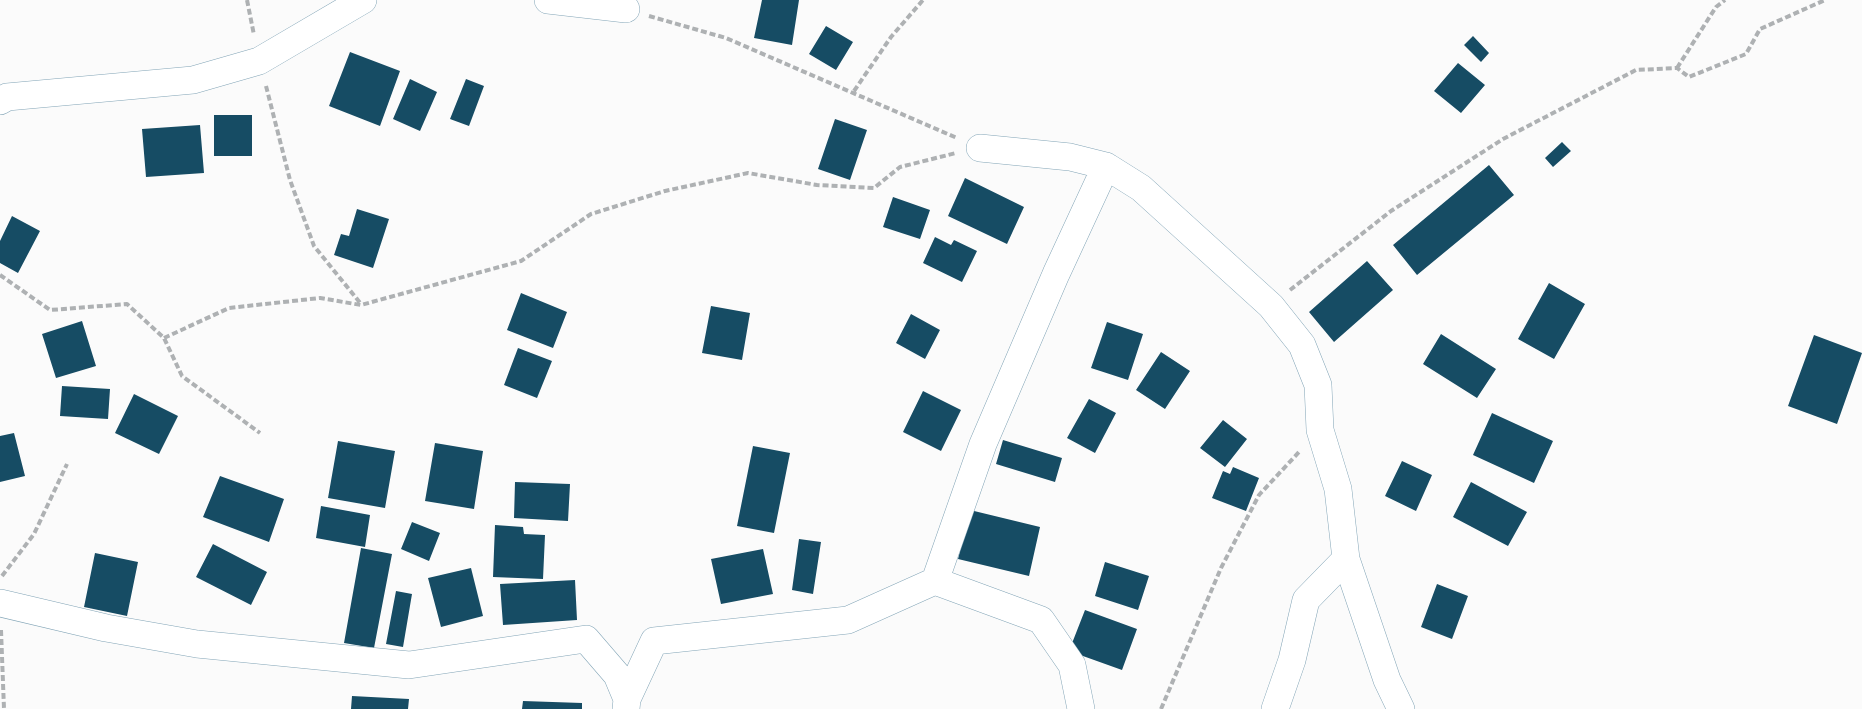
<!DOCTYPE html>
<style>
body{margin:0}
canvas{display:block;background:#fbfbfb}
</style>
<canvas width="1862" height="709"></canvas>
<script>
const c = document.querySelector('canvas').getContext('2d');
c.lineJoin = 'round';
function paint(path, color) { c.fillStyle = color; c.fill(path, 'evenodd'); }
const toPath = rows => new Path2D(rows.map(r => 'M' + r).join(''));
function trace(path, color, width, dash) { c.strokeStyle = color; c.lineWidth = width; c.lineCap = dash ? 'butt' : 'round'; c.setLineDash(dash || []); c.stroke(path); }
paint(toPath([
 [762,0,799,0,792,45,754,38],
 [826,26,853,42,836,70,809,54],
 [1473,36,1489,53,1481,62,1464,45],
 [350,52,400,71,380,126,329,106],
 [1458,63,1485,85,1461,113,1434,91],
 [410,79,437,92,420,131,393,119],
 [466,79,484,86,469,126,450,119],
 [214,115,252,115,252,156,214,156],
 [835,119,867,130,850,180,818,169],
 [200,125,204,173,146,177,142,129],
 [1562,142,1571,151,1553,167,1545,158],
 [1489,165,1514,195,1417,275,1393,245],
 [965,178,1024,207,1007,244,948,216],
 [893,197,930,210,920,239,883,227],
 [357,209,389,219,373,268,334,255,341,234,349,236],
 [12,216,40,231,18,273,0,263,0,241],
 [935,237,951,245,954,240,977,251,962,282,923,263],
 [1367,261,1393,290,1334,342,1309,312],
 [1549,283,1585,304,1554,359,1518,339],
 [521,293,567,312,553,348,507,330],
 [711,306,750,313,742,360,702,353],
 [911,314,940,330,925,359,896,343],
 [82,321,96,366,56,378,42,334],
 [1107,322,1143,334,1128,380,1091,368],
 [1441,334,1496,369,1477,398,1423,364],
 [1814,335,1862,353,1837,424,1788,406],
 [518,348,552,361,537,398,504,385],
 [1161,352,1190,371,1165,409,1136,390],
 [62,386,110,389,108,419,60,416],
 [923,391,961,410,941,451,903,432],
 [134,394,178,416,159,454,115,433],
 [1089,399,1116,413,1095,453,1067,438],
 [1492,413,1553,441,1534,483,1473,455],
 [1223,420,1247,439,1225,467,1200,448],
 [14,433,25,476,0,482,0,436],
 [1003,440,1062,458,1055,482,996,464],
 [338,441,395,451,385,508,328,498],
 [435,443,483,451,474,509,425,501],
 [753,446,790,453,774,533,737,526],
 [1402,461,1432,475,1416,511,1385,496],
 [1233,467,1259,478,1246,511,1212,498,1223,471,1230,474],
 [220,476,284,499,269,542,203,517],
 [515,482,570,484,568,521,514,518],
 [1471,482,1527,512,1508,546,1453,517],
 [321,506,370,515,365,547,316,538],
 [970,510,1040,527,1029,576,958,559],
 [412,522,440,533,429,561,401,549],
 [495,525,523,527,524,534,545,535,543,579,493,577],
 [799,539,821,542,813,594,792,590],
 [213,544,267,572,251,605,196,577],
 [361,548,392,554,374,648,344,643],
 [763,549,773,594,721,604,711,559],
 [95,553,138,562,127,616,84,607],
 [1105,562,1149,576,1138,610,1095,596],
 [471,568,483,616,441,627,428,578],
 [575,580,577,620,503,625,500,584],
 [1437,584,1468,596,1452,639,1421,627],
 [396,591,412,594,403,647,386,644],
 [1085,610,1137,629,1122,670,1069,651],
 [352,696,409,699,408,709,351,709],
 [523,701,582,703,582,709,522,709]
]), '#164c64');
const street = toPath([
 [548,0,626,9],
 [0,101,7,97,193,80,259,61,363,0],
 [980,148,1070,157,1106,166,1141,188,1271,306,1302,345,1318,385,1320,430,1338,489,1346,559,1306,600,1292,660,1275,709],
 [1346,559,1387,680,1401,709],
 [935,581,983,444,1056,274,1106,166],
 [0,603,106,628,197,644,409,665,586,639,617,675,627,699,626,709],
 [627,699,654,641,848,620,935,581,1041,620,1072,665,1081,709]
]);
trace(street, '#83a5b7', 28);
trace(toPath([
 [247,0,254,35],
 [649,16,726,38,957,138],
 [1677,68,1716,7,1725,0],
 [266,86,290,180,314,246,361,304],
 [854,91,891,37,923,0],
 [0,275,50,310,127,304,164,338,182,376,260,433],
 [1290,290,1391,211,1503,139,1636,70,1677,68,1689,77,1746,54,1760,29,1825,0],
 [164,338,229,308,320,298,361,305,521,261,591,214,665,191,748,173,817,185,874,188,900,167,956,153],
 [2,576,34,534,67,464],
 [1,630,4,709],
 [1161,709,1221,568,1259,495,1299,452]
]), '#aeb1b3', 4, [6, 3]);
trace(street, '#fff', 27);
</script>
